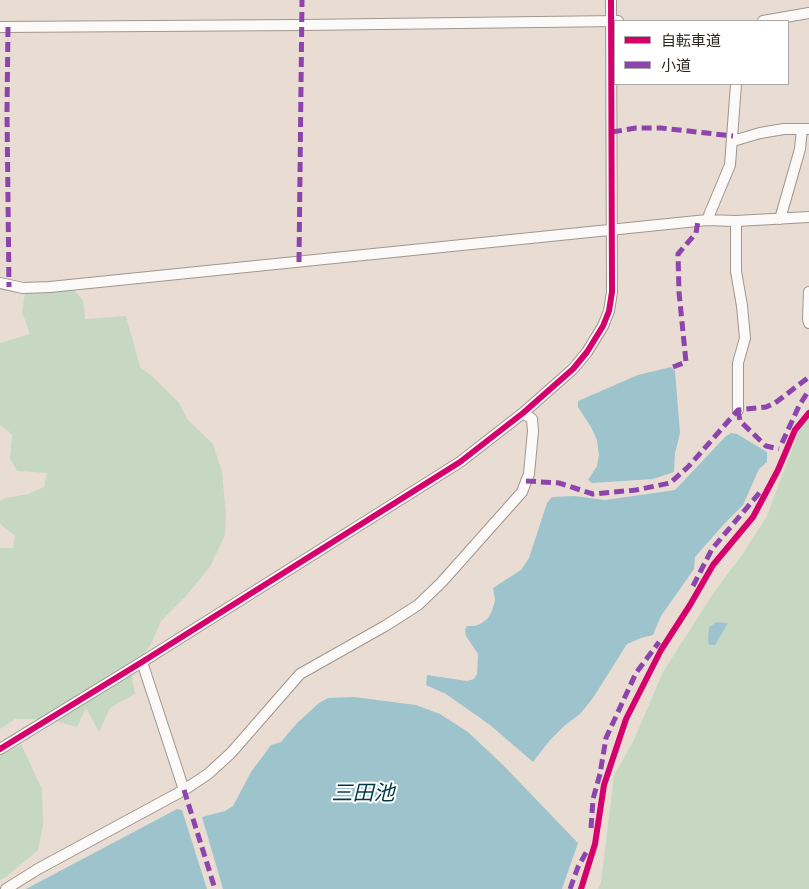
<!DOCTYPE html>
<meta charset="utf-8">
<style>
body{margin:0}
#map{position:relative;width:809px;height:889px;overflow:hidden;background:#e9ddd3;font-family:"Alegreya Sans","Noto Sans JP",sans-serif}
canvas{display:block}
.legend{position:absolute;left:614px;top:20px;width:175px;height:65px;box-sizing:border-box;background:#fff;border:1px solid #aca9a6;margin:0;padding:6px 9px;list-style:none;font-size:15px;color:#2f2720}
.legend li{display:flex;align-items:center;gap:10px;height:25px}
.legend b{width:25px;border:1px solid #aca9a6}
</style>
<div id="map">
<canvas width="809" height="889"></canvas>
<ul class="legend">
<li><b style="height:6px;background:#d6006c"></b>自転車道</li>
<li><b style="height:6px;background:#8e44ad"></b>小道</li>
</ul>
</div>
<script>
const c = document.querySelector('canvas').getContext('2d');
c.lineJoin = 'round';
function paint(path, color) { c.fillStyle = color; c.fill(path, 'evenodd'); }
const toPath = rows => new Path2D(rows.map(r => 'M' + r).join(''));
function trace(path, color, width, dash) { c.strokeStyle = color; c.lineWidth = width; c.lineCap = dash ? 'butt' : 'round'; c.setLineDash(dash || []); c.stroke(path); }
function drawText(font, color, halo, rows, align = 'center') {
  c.font = font + ' "Alegreya Sans","Noto Sans JP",sans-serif'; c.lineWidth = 4; c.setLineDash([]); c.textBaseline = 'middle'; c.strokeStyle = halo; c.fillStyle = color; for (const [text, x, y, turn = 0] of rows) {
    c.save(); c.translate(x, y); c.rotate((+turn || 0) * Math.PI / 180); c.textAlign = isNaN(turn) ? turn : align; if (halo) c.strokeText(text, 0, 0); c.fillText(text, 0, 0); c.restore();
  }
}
paint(toPath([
 [73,289,83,300,85,319,126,316,140,367,152,376,179,403,188,420,213,444,222,472,226,514,225,535,210,567,186,596,161,621,151,644,131,672,135,694,110,708,99,732,86,708,77,727,48,719,15,719,0,729,0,548,13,548,15,536,0,524,0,501,6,498,28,494,44,487,47,473,17,471,10,458,12,434,0,425,0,343,30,334,22,312,25,293],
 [809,419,809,889,598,889,601,882,614,775,633,742,663,672,714,592,742,555,767,516,801,425],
 [21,744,42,789,43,825,38,850,6,877,0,880,0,755]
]), '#c6d8c2');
paint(toPath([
 [671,367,675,371,680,433,675,453,674,472,653,479,592,483,588,480,597,466,599,455,597,440,591,427,578,407,578,401,638,375],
 [731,433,737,434,767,452,767,462,759,469,743,505,725,523,695,557,694,569,661,616,653,635,641,638,627,644,593,698,580,714,564,726,550,740,533,762,490,725,446,694,426,685,427,675,467,681,474,679,477,674,478,654,466,636,465,630,467,626,475,626,482,623,488,618,492,611,495,600,493,588,521,570,529,558,547,503,552,497,574,496,605,500,675,490,726,436],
 [717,622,728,623,715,645,709,645,708,641,709,627],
 [354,697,416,705,440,714,468,732,504,766,578,843,562,889,223,889,202,817,225,811,233,806,251,772,271,745,281,742,297,723,319,703,328,698],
 [177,809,182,810,207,889,26,889]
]), '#9dc4cc');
const minor = toPath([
 [763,21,809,13],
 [0,27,303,25,618,21],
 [733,141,760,133,784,129,809,129],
 [780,219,800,149,802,129],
 [707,220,730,165,736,84],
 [736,221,736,271,742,306,745,338,738,363,738,410],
 [0,283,23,288,50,287,707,220,736,221,809,217],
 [809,292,808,319,809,323],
 [142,662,184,790],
 [0,749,142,662,460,462,523,413,573,369,587,352,603,326,609,311,612,292,611,0],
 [6,889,38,869,184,790,208,774,231,753,300,674,385,626,418,605,441,583,522,492,529,474,533,431,532,419,523,413]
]);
trace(minor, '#9f968f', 12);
trace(toPath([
 [788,889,788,851,785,843,766,808,765,799,774,754,779,745,793,736,809,730]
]), '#d2cfcb', 2, [1, 4]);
trace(minor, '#fcfaf8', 10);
trace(toPath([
 [8,27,7,112,9,287],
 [612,132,636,128,661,128,733,136],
 [299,262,302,0],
 [673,367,686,362,679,292,678,254,696,233,698,221],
 [738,410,740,421,766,446,779,449],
 [782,443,799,406,809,390],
 [526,481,559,483,593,494,636,490,670,483,689,466,738,410,766,407,775,403,809,377],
 [693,586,712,549,761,491],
 [184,790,215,889],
 [591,828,593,799,600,774,606,738,636,673,659,642],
 [570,889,578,867,587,851]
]), '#8e44ad', 5, [10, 5]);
trace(toPath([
 [0,749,142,662,460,462,523,413,573,369,587,352,603,326,609,311,612,292,611,0],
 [581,889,595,844,604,785,626,719,661,650,690,605,713,565,753,517,778,470,795,430,809,413]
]), '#d6006c', 6);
drawText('italic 21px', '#003945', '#fff', [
 ["三田池",363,794]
]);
</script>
